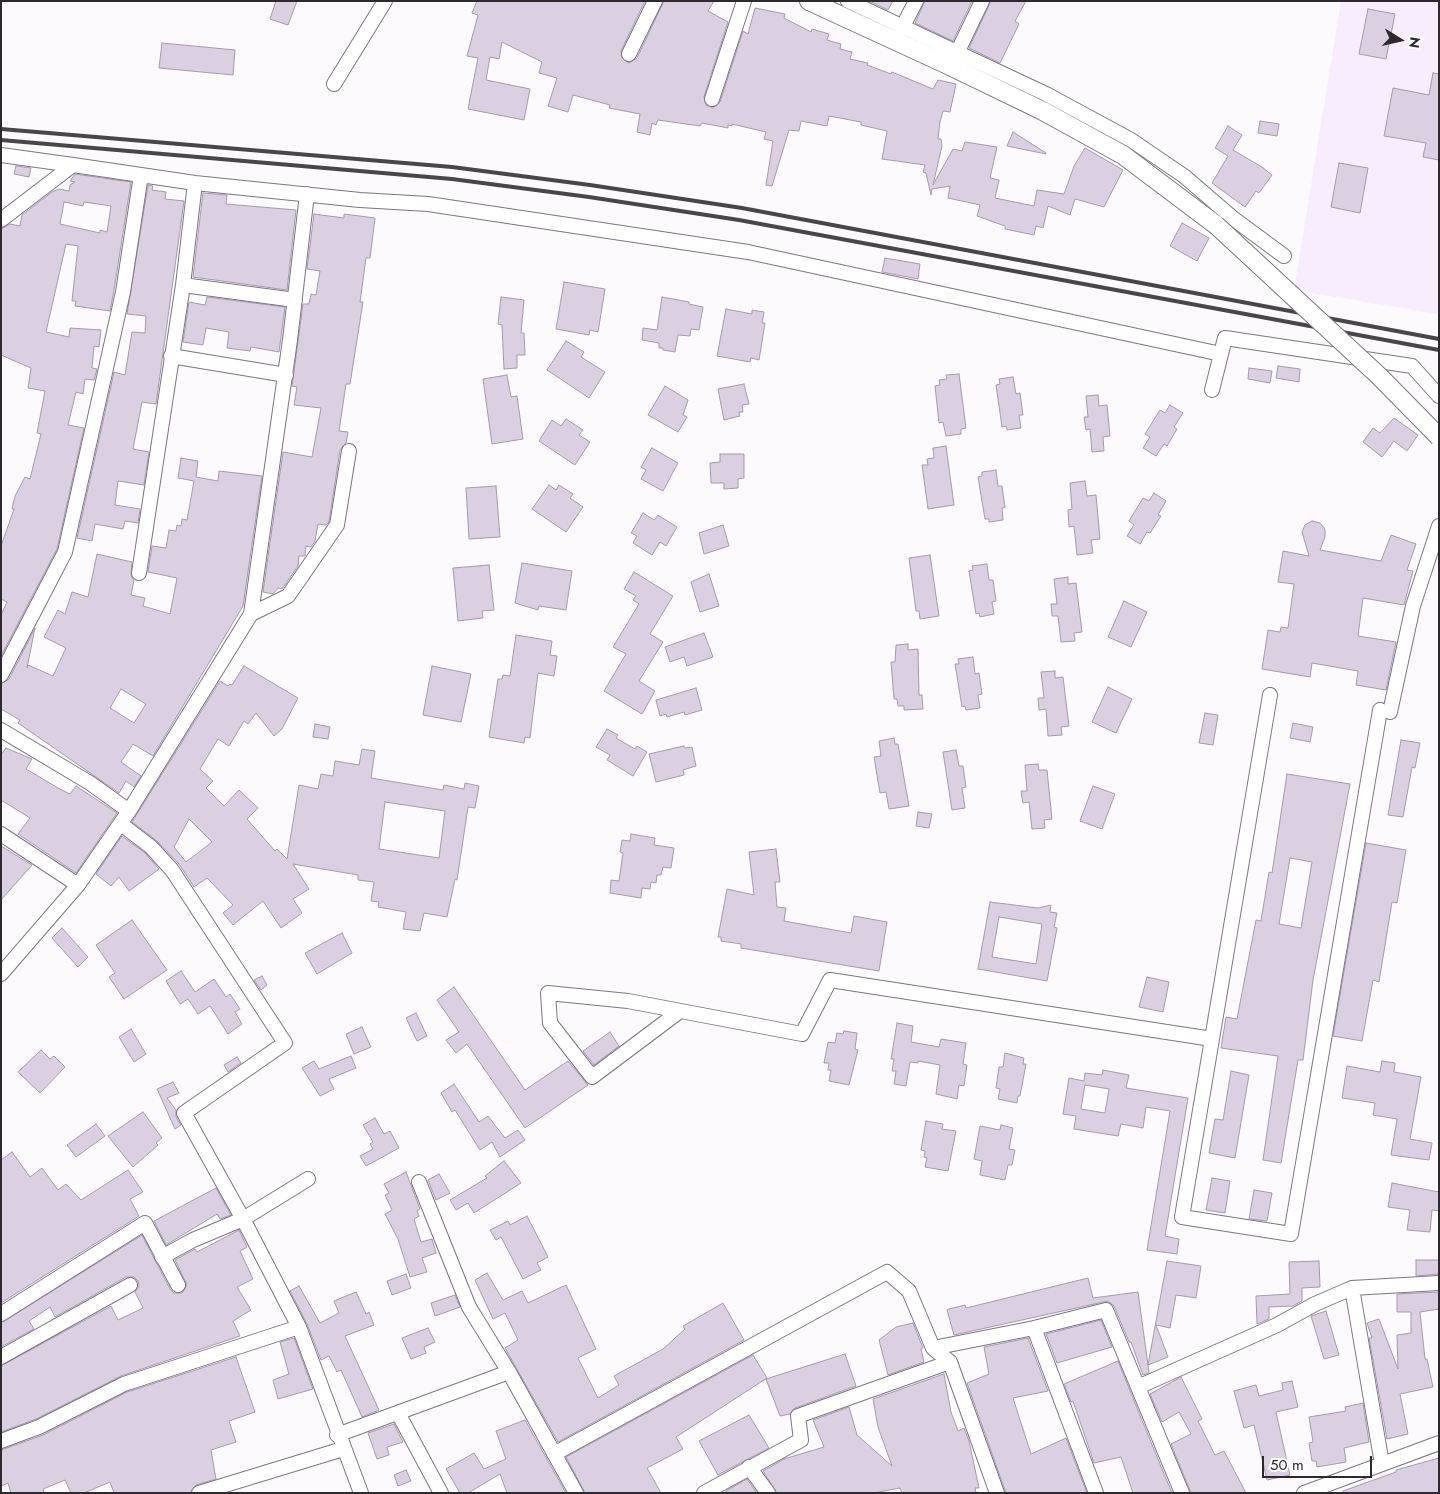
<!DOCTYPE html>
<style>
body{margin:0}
#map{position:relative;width:1440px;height:1494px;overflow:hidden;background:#fcfafd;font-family:Jost,sans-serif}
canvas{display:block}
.frame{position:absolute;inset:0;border:2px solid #2d292f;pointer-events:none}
.north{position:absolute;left:1375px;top:15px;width:50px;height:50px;-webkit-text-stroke:4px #fff;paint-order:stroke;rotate:100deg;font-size:14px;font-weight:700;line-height:20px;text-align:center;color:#2d292f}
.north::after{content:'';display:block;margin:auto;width:18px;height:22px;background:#2d292f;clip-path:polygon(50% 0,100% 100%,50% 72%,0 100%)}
.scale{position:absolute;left:1262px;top:1456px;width:110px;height:22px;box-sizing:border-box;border:2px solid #2d292f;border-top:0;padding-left:6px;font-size:15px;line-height:18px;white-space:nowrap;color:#2d292f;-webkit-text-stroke:4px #fff;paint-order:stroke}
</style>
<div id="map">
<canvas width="1440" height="1494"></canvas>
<div class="frame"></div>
<div class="north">N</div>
<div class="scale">50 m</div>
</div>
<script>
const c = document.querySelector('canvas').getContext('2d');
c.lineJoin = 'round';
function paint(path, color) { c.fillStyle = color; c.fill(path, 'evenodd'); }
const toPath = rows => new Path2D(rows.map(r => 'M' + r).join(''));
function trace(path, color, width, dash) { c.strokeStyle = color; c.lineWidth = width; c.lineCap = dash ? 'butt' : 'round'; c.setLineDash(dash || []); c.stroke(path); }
paint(toPath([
 [1341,1,1439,1,1439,314,1294,290]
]), '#f8ecff');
const building = toPath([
 [276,1,297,1,288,25,270,19,276,1],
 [477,1,645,1,621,51,622,58,629,63,637,58,664,1,714,1,708,11,728,22,704,97,706,105,713,108,720,102,743,31,748,34,755,8,785,14,784,18,811,32,812,29,829,34,827,40,841,44,840,49,852,52,850,59,868,63,867,65,891,74,892,72,933,89,938,80,956,84,950,112,943,111,940,122,938,139,941,139,942,146,933,185,953,149,962,151,965,142,997,147,990,178,999,180,995,198,1034,206,1037,190,1064,194,1074,166,1085,148,1123,170,1104,207,1075,199,1070,215,1048,206,1043,228,1036,226,1034,235,1005,229,1005,226,977,216,980,205,948,198,950,186,932,189,931,195,926,173,923,172,925,165,882,159,887,131,861,125,861,122,829,116,827,126,801,121,799,131,789,130,772,186,766,185,773,141,764,139,766,132,732,124,732,126,728,125,728,128,702,123,700,126,658,120,656,125,652,123,650,135,637,132,640,114,609,108,610,105,573,95,568,112,548,106,557,78,539,73,542,62,502,42,499,59,490,57,486,80,530,89,524,120,468,109,478,58,467,56,478,15,472,13,477,1],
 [869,1,893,1,888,10,869,1],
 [925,1,972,1,953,41,915,23,925,1],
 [991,1,1026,1,1015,21,1019,24,1000,63,969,48,991,1],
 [1368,9,1395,14,1386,59,1359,54,1368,9],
 [162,43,235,50,233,75,159,68,162,43],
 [1433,73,1439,74,1439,160,1423,157,1426,143,1384,136,1393,88,1429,95,1433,73],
 [1260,121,1279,124,1277,136,1258,133,1260,121],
 [1228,126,1242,135,1233,150,1262,167,1272,175,1259,193,1256,191,1245,207,1212,183,1228,156,1215,148,1228,126],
 [1013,132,1046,153,1046,154,1007,146,1013,132],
 [1339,163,1368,168,1360,213,1331,207,1339,163],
 [16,166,31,168,29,177,14,174,16,166],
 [75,174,131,182,114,290,110,311,75,306,76,301,72,301,78,246,66,244,46,332,69,337,70,328,101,330,99,347,94,346,92,368,97,369,94,380,85,379,83,394,76,392,68,425,84,428,57,549,1,656,1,615,7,602,1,599,1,546,14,509,12,509,15,496,25,477,30,479,41,434,37,433,45,391,28,388,31,368,1,355,1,229,10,224,20,226,22,215,52,192,59,189,69,191,70,185,75,182,70,181,75,174],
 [64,202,83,206,84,202,111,206,107,232,100,230,100,233,60,224,64,202],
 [148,185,153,186,152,190,166,192,165,199,184,201,156,404,142,402,133,449,149,452,144,485,118,481,115,505,140,509,138,523,125,521,123,529,95,524,92,541,77,538,114,372,125,375,132,332,145,333,146,316,127,314,148,185],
 [203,193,227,195,226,204,296,210,287,290,193,277,203,193],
 [314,214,344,218,344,214,375,218,370,258,366,258,360,302,363,302,350,384,346,384,339,431,348,432,346,443,340,450,329,522,326,525,318,524,315,541,311,547,306,546,305,556,299,556,298,566,282,589,278,588,273,594,263,592,283,452,312,457,321,408,294,405,297,387,292,386,303,304,309,304,311,294,316,295,320,271,307,269,314,214],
 [1182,223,1209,238,1197,261,1170,246,1182,223],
 [885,258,920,264,918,279,882,272,885,258],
 [564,282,605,289,598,332,590,330,589,335,556,329,564,282],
 [207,297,285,307,279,352,251,347,250,351,227,348,229,332,206,328,203,345,183,342,189,302,205,305,207,297],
 [501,297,524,300,521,333,524,333,525,355,517,355,517,368,504,369,502,325,498,324,501,297],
 [662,297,689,302,689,304,703,307,699,330,691,329,690,336,678,335,675,352,663,350,663,348,659,348,659,343,642,340,643,328,657,330,662,297],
 [726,309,752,314,752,310,764,312,762,323,765,323,759,360,751,358,750,362,717,356,726,309],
 [566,341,584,352,581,357,605,372,589,398,547,370,566,341],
 [1278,366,1300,369,1299,382,1276,378,1278,366],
 [1249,368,1272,371,1270,383,1248,379,1249,368],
 [959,374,966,428,961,429,961,434,946,436,943,422,939,423,935,386,940,385,939,380,947,379,946,375,959,374],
 [507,375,511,397,517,396,523,439,492,444,483,379,507,375],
 [1013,377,1016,394,1020,393,1023,415,1019,415,1021,428,1007,430,1006,426,1002,427,996,385,1000,384,999,379,1013,377],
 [744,384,749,404,742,405,743,412,739,412,740,416,724,420,718,389,744,384],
 [665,386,688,400,683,415,687,417,678,432,648,415,665,386],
 [1098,395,1099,406,1107,405,1110,436,1103,437,1104,451,1092,452,1090,429,1086,430,1084,417,1088,417,1086,396,1098,395],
 [1170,405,1183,413,1174,427,1177,429,1167,446,1164,444,1156,456,1143,448,1150,437,1145,434,1160,410,1165,413,1170,405],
 [1394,418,1418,435,1407,451,1394,441,1382,457,1363,442,1373,428,1380,433,1394,418],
 [566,419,583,430,579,435,590,442,575,465,539,441,552,420,561,426,566,419],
 [946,446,954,505,928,509,922,465,928,465,927,459,934,458,933,448,946,446],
 [652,448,678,463,663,491,641,479,646,470,641,467,652,448],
 [720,454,744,454,744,478,738,479,738,488,724,489,724,483,711,483,710,463,720,462,720,454],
 [181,458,198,461,196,477,218,481,219,471,262,476,243,606,153,756,133,744,121,762,141,776,134,787,126,781,119,793,18,723,20,720,1,709,1,684,9,679,35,628,27,668,28,665,53,676,66,648,44,637,58,610,65,614,72,592,88,597,97,554,132,562,131,576,134,580,131,595,145,598,143,606,170,614,177,578,148,572,152,546,166,548,169,530,176,531,177,525,181,526,182,519,187,520,194,481,178,478,181,458],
 [121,689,146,704,134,723,110,708,121,689],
 [996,470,998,486,1002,486,1005,507,1002,508,1003,520,989,522,989,519,985,519,978,477,982,476,982,472,996,470],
 [1085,481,1087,496,1096,495,1100,539,1091,540,1093,553,1077,555,1074,526,1069,527,1068,510,1072,509,1070,483,1085,481],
 [549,485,556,490,559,485,573,494,570,498,583,507,566,532,532,509,549,485],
 [496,486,500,537,469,539,466,488,496,486],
 [1154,493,1166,501,1158,515,1161,516,1150,533,1147,532,1140,544,1127,536,1134,525,1129,521,1143,498,1149,501,1154,493],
 [643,513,654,520,658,515,677,527,666,546,660,542,652,555,633,543,637,536,631,533,643,513],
 [1312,521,1320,523,1325,529,1325,537,1320,550,1381,561,1391,535,1416,544,1407,570,1413,571,1404,605,1363,598,1358,636,1396,642,1386,690,1356,685,1358,671,1312,663,1310,677,1262,669,1268,630,1280,632,1281,627,1288,628,1294,584,1278,582,1283,551,1309,556,1302,532,1305,525,1312,521],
 [723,525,729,546,704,554,699,533,723,525],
 [930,555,939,616,920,619,919,611,916,611,909,558,930,555],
 [522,563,572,571,566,610,539,606,538,610,515,603,522,563],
 [987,564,989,580,993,580,996,601,992,602,994,614,980,617,979,613,976,614,969,571,973,570,972,566,987,564],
 [489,565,494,610,482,611,483,618,458,621,453,568,489,565],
 [634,572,673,596,650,634,663,642,639,681,655,691,642,714,604,691,626,654,613,647,639,604,633,600,636,596,624,589,634,572],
 [709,574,719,606,700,612,691,582,709,574],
 [1068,577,1068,584,1076,583,1082,632,1074,633,1075,641,1061,642,1058,616,1052,616,1051,604,1057,604,1054,579,1068,577],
 [1124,601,1147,612,1131,647,1108,637,1124,601],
 [704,633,713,657,687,666,684,657,670,662,665,647,704,633],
 [516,635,552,641,550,655,557,656,554,676,538,673,530,738,525,737,524,743,489,737,498,679,502,679,503,675,510,676,516,635],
 [908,644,908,650,918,649,919,695,922,695,923,709,904,710,904,706,898,706,897,699,894,699,891,662,895,662,896,645,908,644],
 [973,657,975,674,979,673,982,694,978,695,980,708,966,710,965,706,962,707,955,664,959,664,958,659,973,657],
 [244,666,298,698,282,729,274,736,256,713,248,724,244,721,229,746,218,739,200,769,213,781,206,788,224,806,239,790,258,808,247,819,275,851,277,849,287,859,299,785,318,789,321,774,333,776,335,761,359,765,362,749,375,751,371,778,443,790,444,785,464,789,465,783,479,786,475,808,468,807,457,880,455,879,447,917,424,913,420,931,403,929,406,912,378,907,379,902,371,901,374,882,358,880,358,875,293,864,309,889,293,899,302,913,281,928,263,901,233,925,223,913,233,905,207,878,194,887,179,864,157,841,132,822,220,681,228,686,230,684,232,685,244,666],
 [385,802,445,811,439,858,379,849,385,802],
 [189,819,212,842,186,862,174,847,189,819],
 [432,666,471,674,461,722,423,715,432,666],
 [1055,671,1055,678,1063,677,1069,726,1061,727,1062,735,1048,736,1046,709,1039,710,1038,698,1044,698,1041,672,1055,671],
 [1108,687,1132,699,1116,733,1092,722,1108,687],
 [696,688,702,710,685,715,684,712,667,717,666,714,660,716,656,700,696,688],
 [1205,713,1218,715,1213,745,1199,743,1205,713],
 [1293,723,1313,727,1310,742,1290,738,1293,723],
 [315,724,330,727,328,739,313,737,315,724],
 [607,729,618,735,616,738,635,749,637,746,647,752,633,776,607,760,610,755,596,747,607,729],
 [894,738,895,744,898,744,909,806,889,809,886,792,880,793,874,757,881,756,879,741,894,738],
 [1401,740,1420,743,1415,768,1412,767,1403,817,1388,815,1401,740],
 [684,746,685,748,692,747,696,766,683,770,684,775,656,782,649,754,684,746],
 [6,748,32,759,26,769,58,788,70,794,76,786,117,813,76,873,18,834,30,818,1,800,1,755,6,748],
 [956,750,959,766,963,766,966,787,962,788,965,808,952,810,943,752,956,750],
 [1038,764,1039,770,1047,770,1052,819,1044,820,1045,828,1032,829,1029,802,1023,803,1021,791,1027,791,1025,765,1038,764],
 [1287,774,1350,784,1313,980,1303,1060,1298,1060,1281,1163,1263,1160,1278,1056,1221,1048,1226,1017,1237,1019,1256,920,1261,921,1269,872,1272,873,1287,774],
 [1290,858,1312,862,1301,928,1279,924,1290,858],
 [1093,786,1115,794,1102,829,1080,821,1093,786],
 [918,812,932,814,929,828,916,826,918,812],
 [631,834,655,838,654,845,674,848,671,868,663,867,661,875,657,875,656,883,651,882,650,889,642,888,641,898,610,893,611,880,619,881,623,853,620,852,622,840,630,841,631,834],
 [122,836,145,853,159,869,129,891,119,877,111,886,96,874,122,836],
 [1366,843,1406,850,1397,903,1392,902,1379,982,1373,980,1362,1041,1333,1036,1366,843],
 [1,846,32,865,1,900,1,846],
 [776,849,780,882,775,882,777,907,786,908,784,921,851,933,854,916,887,922,879,971,741,948,741,944,721,941,721,937,718,937,727,889,754,895,749,852,776,849],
 [990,902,1038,908,1051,905,1050,912,1057,913,1054,927,1057,928,1047,981,978,969,990,902],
 [999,917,1042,924,1036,964,992,957,999,917],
 [132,920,167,970,124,999,109,977,115,973,96,945,132,920],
 [62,928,88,957,78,967,52,938,62,928],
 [342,933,352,953,317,974,305,953,342,933],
 [181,971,195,992,214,979,226,997,230,994,240,1009,235,1012,242,1024,228,1034,210,1006,198,1014,188,999,180,1004,166,981,181,971],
 [262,976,267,985,261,990,254,980,262,976],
 [1147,977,1169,982,1163,1012,1139,1007,1147,977],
 [454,987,525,1090,568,1061,588,1085,525,1128,467,1044,456,1053,446,1040,459,1032,437,1000,454,987],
 [416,1013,427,1036,417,1041,406,1018,416,1013],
 [897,1023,913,1026,911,1042,939,1047,941,1039,966,1043,963,1064,967,1065,964,1086,959,1085,957,1099,936,1094,940,1065,918,1061,918,1063,910,1062,906,1086,894,1084,896,1071,892,1071,894,1059,891,1059,897,1023],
 [362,1027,371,1047,354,1054,346,1034,362,1027],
 [131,1029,146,1054,134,1062,119,1037,131,1029],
 [844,1031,857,1033,855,1049,858,1050,849,1085,829,1081,831,1070,828,1070,829,1063,824,1063,828,1042,835,1043,837,1033,843,1034,844,1031],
 [610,1032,619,1046,594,1065,583,1051,610,1032],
 [41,1050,50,1059,54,1056,65,1067,40,1093,18,1072,41,1050],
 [1005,1053,1024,1058,1023,1064,1026,1064,1020,1096,1018,1096,1017,1103,998,1099,1000,1089,996,1088,999,1067,1003,1067,1005,1053],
 [351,1056,356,1068,329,1079,334,1089,320,1096,302,1068,314,1061,319,1069,351,1056],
 [237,1057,241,1063,228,1072,224,1065,237,1057],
 [1382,1061,1395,1063,1394,1072,1421,1077,1410,1139,1432,1143,1429,1160,1391,1155,1397,1119,1373,1115,1375,1103,1342,1098,1347,1066,1380,1072,1382,1061],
 [1103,1070,1129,1075,1126,1088,1188,1098,1165,1236,1179,1239,1177,1254,1147,1250,1170,1111,1146,1107,1143,1128,1121,1124,1118,1136,1074,1129,1076,1116,1063,1114,1069,1078,1084,1081,1085,1073,1102,1075,1103,1070],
 [1085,1085,1109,1089,1105,1113,1081,1109,1085,1085],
 [1231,1071,1249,1075,1235,1158,1209,1153,1215,1119,1223,1120,1231,1071],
 [173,1082,179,1093,167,1098,176,1110,176,1117,181,1125,175,1129,157,1089,173,1082],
 [454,1084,479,1122,488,1116,505,1138,518,1130,525,1140,500,1157,492,1142,480,1150,455,1110,452,1112,441,1093,454,1084],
 [143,1112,162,1138,156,1143,158,1145,133,1167,108,1136,143,1112],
 [375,1118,384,1134,390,1131,399,1148,366,1166,360,1156,373,1149,370,1144,373,1142,363,1125,375,1118],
 [926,1121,943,1124,942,1129,956,1131,948,1171,925,1167,927,1158,924,1157,925,1151,921,1150,926,1121],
 [96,1124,105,1136,76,1157,67,1145,96,1124],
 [1001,1125,1013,1128,1009,1149,1015,1150,1012,1165,1008,1165,1005,1180,980,1175,982,1161,974,1159,980,1126,1000,1130,1001,1125],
 [12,1152,30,1177,42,1168,58,1190,66,1184,81,1200,128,1170,143,1192,130,1199,139,1216,1,1303,1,1160,12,1152],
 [504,1161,521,1183,474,1213,468,1203,456,1210,450,1200,487,1178,485,1176,504,1161],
 [406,1172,420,1209,417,1211,419,1216,414,1219,421,1242,432,1239,436,1253,422,1258,427,1272,410,1277,398,1239,385,1214,392,1210,385,1195,389,1193,384,1184,406,1172],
 [439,1174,450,1193,436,1200,428,1180,439,1174],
 [1212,1178,1230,1181,1225,1213,1206,1210,1212,1178],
 [1392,1183,1439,1192,1439,1211,1432,1210,1430,1232,1407,1230,1410,1210,1388,1207,1392,1183],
 [216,1188,231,1215,220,1219,217,1214,166,1245,154,1221,216,1188],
 [1254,1190,1272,1193,1267,1221,1249,1219,1254,1190],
 [527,1216,548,1257,537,1263,541,1270,523,1279,501,1237,496,1240,490,1230,508,1221,510,1225,527,1216],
 [239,1230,247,1247,240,1251,253,1279,237,1287,251,1310,233,1321,240,1336,121,1376,36,1419,1,1432,1,1366,111,1306,118,1320,143,1308,135,1292,139,1286,138,1281,134,1277,126,1277,55,1317,50,1307,29,1321,34,1329,1,1347,1,1323,142,1235,170,1289,174,1293,182,1293,187,1285,175,1260,195,1249,197,1252,239,1230],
 [1416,1260,1439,1260,1439,1274,1416,1276,1416,1260],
 [1167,1261,1201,1266,1196,1298,1176,1295,1170,1328,1156,1325,1168,1357,1148,1365,1149,1373,1143,1375,1131,1342,1129,1342,1114,1306,1108,1301,954,1335,947,1310,949,1309,965,1305,966,1308,1088,1278,1093,1298,1138,1292,1148,1365,1167,1261],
 [1319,1261,1320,1287,1302,1288,1302,1301,1293,1306,1269,1307,1269,1319,1257,1324,1256,1296,1290,1294,1289,1262,1319,1261],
 [487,1273,503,1300,522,1291,528,1303,566,1285,596,1349,578,1358,598,1398,619,1385,614,1376,663,1349,685,1329,683,1326,723,1303,744,1340,558,1442,505,1348,518,1340,505,1313,493,1319,475,1280,487,1273],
 [406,1274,411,1288,392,1295,387,1281,406,1274],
 [299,1286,320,1323,339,1313,334,1301,356,1292,366,1314,369,1312,374,1325,345,1336,379,1410,362,1417,341,1370,337,1372,329,1356,321,1360,307,1324,290,1291,299,1286],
 [1439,1292,1439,1309,1420,1312,1425,1359,1427,1359,1433,1387,1400,1394,1408,1434,1387,1439,1369,1338,1372,1338,1367,1323,1379,1319,1398,1369,1397,1335,1411,1333,1411,1312,1397,1312,1397,1294,1439,1292],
 [455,1295,460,1307,435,1316,431,1303,455,1295],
 [1326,1311,1339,1355,1324,1359,1311,1316,1326,1311],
 [1101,1320,1112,1347,1057,1363,1046,1334,1101,1320],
 [913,1323,923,1348,921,1349,924,1362,888,1375,879,1340,896,1327,913,1323],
 [428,1328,435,1342,424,1347,426,1353,411,1359,402,1338,428,1328],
 [294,1338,313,1389,278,1399,273,1380,289,1374,280,1342,294,1338],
 [1028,1338,1048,1391,1013,1398,1031,1454,1066,1438,1087,1493,1006,1493,967,1383,989,1374,984,1347,1028,1338],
 [845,1354,856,1386,795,1408,790,1414,780,1416,766,1379,845,1354],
 [753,1355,767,1378,676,1437,683,1449,647,1468,661,1493,585,1493,566,1457,753,1355],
 [236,1357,255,1412,229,1421,236,1442,211,1450,216,1479,196,1485,190,1493,114,1493,110,1482,84,1493,71,1493,65,1480,43,1489,44,1493,11,1493,8,1483,1,1486,1,1450,43,1435,127,1392,236,1357],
 [1118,1361,1146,1430,1172,1493,1133,1493,1121,1457,1094,1463,1073,1401,1071,1402,1064,1384,1118,1361],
 [944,1374,951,1412,958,1431,964,1428,969,1441,979,1488,975,1488,976,1493,902,1493,900,1488,874,1493,777,1493,763,1471,784,1459,824,1447,813,1420,849,1407,857,1435,892,1466,878,1427,873,1399,944,1374],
 [1181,1377,1202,1419,1198,1421,1215,1455,1224,1451,1246,1493,1191,1493,1171,1444,1191,1434,1179,1412,1162,1422,1150,1394,1181,1377],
 [1292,1381,1298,1407,1276,1412,1290,1475,1267,1480,1254,1425,1244,1428,1234,1391,1256,1385,1259,1396,1283,1390,1282,1383,1292,1381],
 [1363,1403,1369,1442,1344,1448,1346,1462,1317,1467,1316,1461,1312,1461,1309,1443,1313,1442,1309,1417,1346,1411,1345,1407,1363,1403],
 [749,1415,769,1448,718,1475,699,1441,749,1415],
 [525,1420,566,1493,507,1493,500,1474,468,1493,460,1493,446,1469,474,1453,484,1469,506,1459,496,1431,525,1420],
 [394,1424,403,1442,387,1447,389,1455,377,1459,368,1433,394,1424],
 [1439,1458,1439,1493,1343,1493,1343,1491,1396,1472,1396,1470,1439,1458],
 [406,1470,411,1481,398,1486,394,1475,406,1470],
 [747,1479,757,1493,727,1493,726,1491,747,1479]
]);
paint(building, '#dbd0e1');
trace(building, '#a59aaa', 1);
const minor = toPath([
 [848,1,1046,94,1131,140,1184,176,1234,219,1284,256],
 [902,28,916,1],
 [957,53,982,1],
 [629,54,655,1],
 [334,84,385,1],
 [712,99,744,1],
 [1,155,73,165],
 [1,220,73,165,141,175],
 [183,285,295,300],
 [171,356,286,375],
 [1212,390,1225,338,1412,366,1439,396],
 [139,573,183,285,195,183],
 [251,614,288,596,337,525,349,451],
 [1,675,65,552,123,292,141,175,195,183,360,200,428,204,748,252,1221,354],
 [1270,695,1182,1217,1291,1234,1380,710],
 [1390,712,1413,606,1439,526],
 [1,730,90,783,129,811],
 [121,824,151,847,172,870,285,1043,184,1113,243,1219,299,1327,361,1493],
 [1,834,78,885],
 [1,974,78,885,129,811,251,614,290,340,307,194],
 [680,1011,592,1077,550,1023,548,993,628,1001,802,1034,830,980,1212,1039],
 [419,1182,469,1307,509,1372,576,1493],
 [162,1257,193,1240,243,1219,308,1179],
 [1352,1288,1382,1464],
 [1,1314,145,1223,178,1285],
 [1034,1328,1096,1493],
 [933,1348,1034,1328,1106,1310,1182,1493],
 [1,1357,130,1285],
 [1138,1387,1277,1325,1315,1304,1352,1288,1439,1283],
 [398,1413,441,1493],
 [337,1435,509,1372],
 [1,1441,39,1427,124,1384,299,1327],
 [554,1454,887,1272,909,1291,933,1348,950,1362,997,1493],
 [749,1467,768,1493],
 [199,1493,343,1449],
 [704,1493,801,1440,798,1416,950,1362],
 [1304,1493,1439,1443]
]);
const tertiary = toPath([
 [809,1,948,65,1043,111,1123,155,1216,225]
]);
trace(minor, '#7e7483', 16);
trace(tertiary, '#7e7483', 20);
trace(minor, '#fff', 14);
trace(tertiary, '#fff', 18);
trace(toPath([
 [1,129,452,167,590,185,742,208,1439,339],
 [1,140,452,179,589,197,739,220,1439,350]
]), '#49454b', 4);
const tertiaryBridge = toPath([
 [1216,225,1379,376,1439,437]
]);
trace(tertiaryBridge, '#7e7483', 20, []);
trace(tertiaryBridge, '#fff', 18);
</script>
